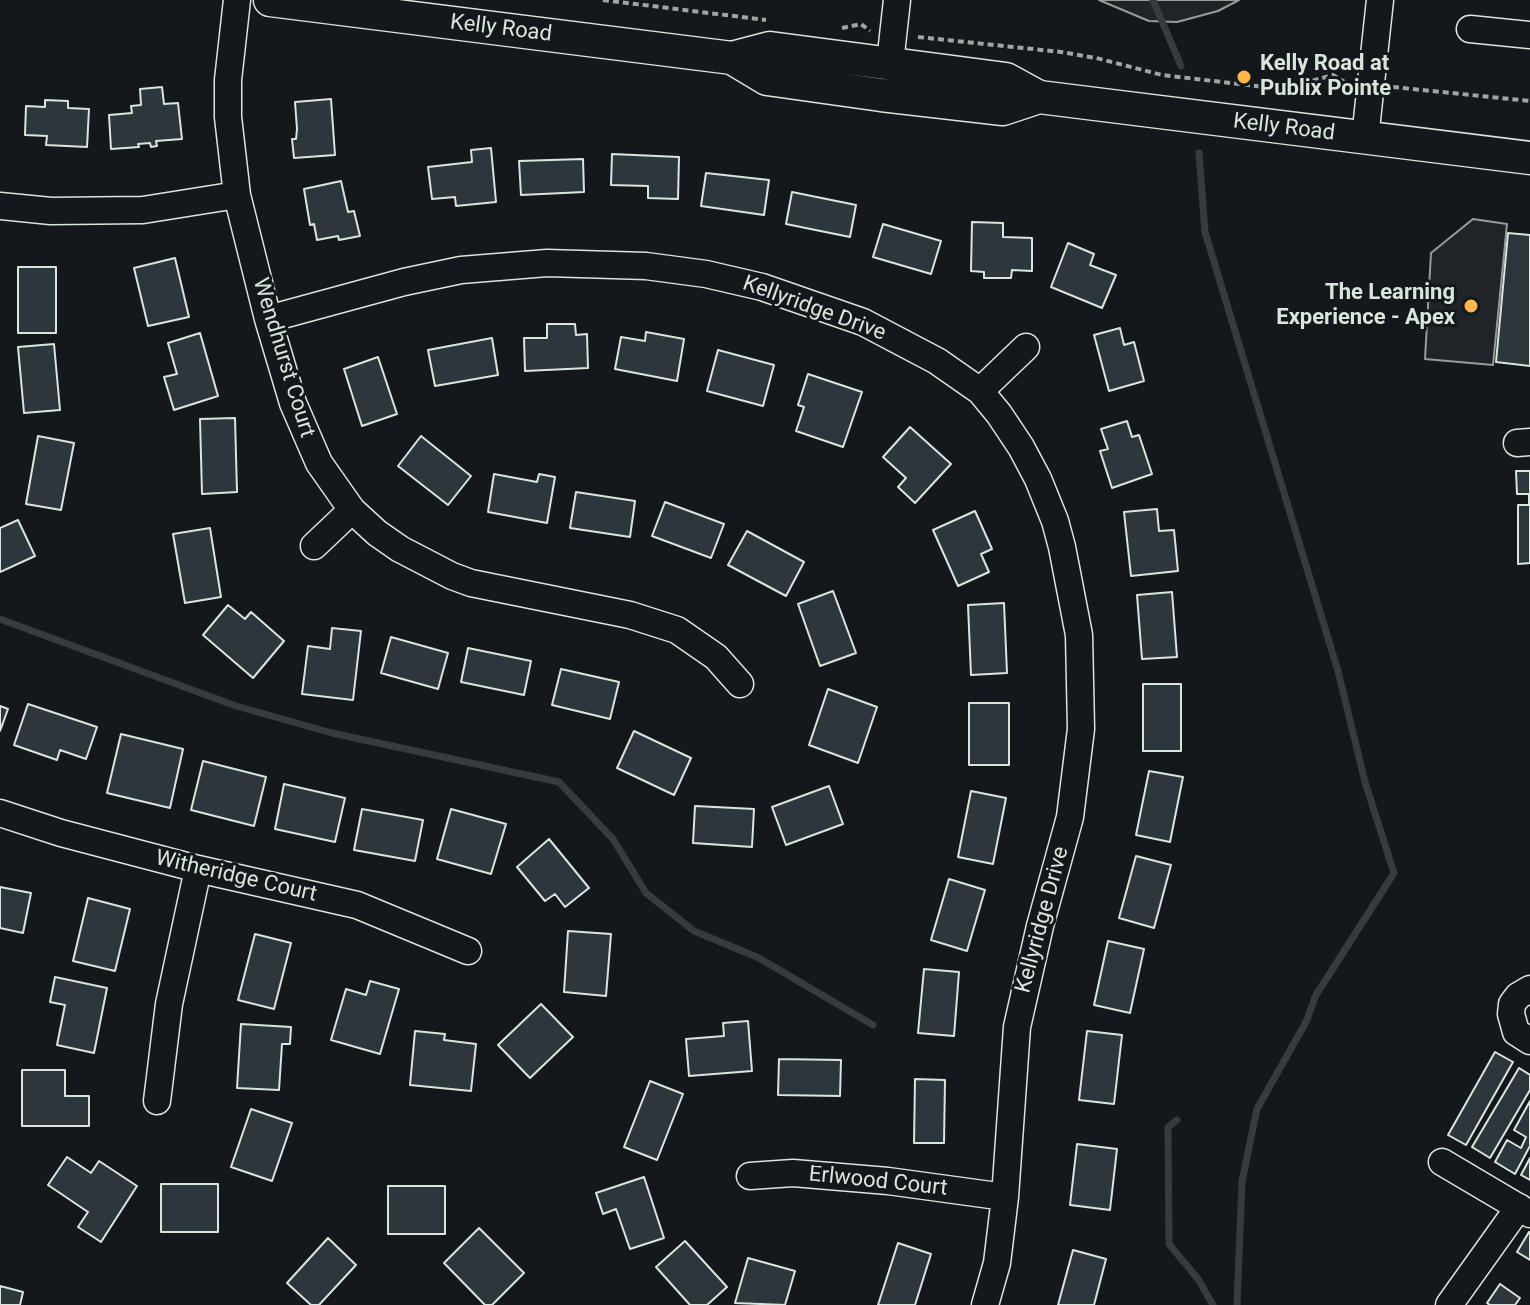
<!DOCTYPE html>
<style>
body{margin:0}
canvas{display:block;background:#14181c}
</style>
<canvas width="1530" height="1305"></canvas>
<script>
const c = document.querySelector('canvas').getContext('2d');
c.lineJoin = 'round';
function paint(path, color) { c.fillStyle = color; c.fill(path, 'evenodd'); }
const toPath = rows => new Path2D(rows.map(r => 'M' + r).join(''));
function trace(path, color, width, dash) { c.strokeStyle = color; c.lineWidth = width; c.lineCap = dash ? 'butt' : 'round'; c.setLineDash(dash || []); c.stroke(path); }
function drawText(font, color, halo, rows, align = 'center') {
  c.font = font + ' Roboto,sans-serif'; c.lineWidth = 6; c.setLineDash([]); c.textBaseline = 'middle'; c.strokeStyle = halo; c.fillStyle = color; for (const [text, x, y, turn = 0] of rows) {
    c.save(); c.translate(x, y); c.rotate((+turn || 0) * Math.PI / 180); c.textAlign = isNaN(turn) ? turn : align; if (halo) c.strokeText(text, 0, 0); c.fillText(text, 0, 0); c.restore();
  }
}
const green = toPath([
 [1099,0,1239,0,1218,11,1177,22,1149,21,1099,0],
 [1473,219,1507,224,1493,365,1425,359,1431,253,1473,219]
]);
paint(green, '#202428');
trace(green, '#939e99', 2);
trace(toPath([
 [1153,0,1181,66],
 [1199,153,1205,232,1338,671,1365,782,1394,873,1316,995,1306,1022,1257,1109,1242,1181,1237,1305],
 [0,619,236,706,332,733,559,782,613,839,646,893,694,931,759,958,873,1025],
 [1177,1120,1168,1127,1169,1244,1198,1279,1213,1305]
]), '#363b3e', 7);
const building = toPath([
 [162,87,164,104,178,103,182,139,156,141,157,146,151,147,150,143,138,144,139,147,111,149,109,115,132,113,131,106,141,105,140,89,162,87],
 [331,99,335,155,294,158,292,139,296,139,297,129,295,102,331,99],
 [45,100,68,101,68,108,89,109,87,147,46,145,47,136,25,135,26,106,45,107,45,100],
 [491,148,496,202,456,206,455,197,432,199,428,167,472,162,471,150,491,148],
 [612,154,679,157,678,199,648,198,648,186,611,185,612,154],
 [583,159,584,192,521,195,519,161,583,159],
 [706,173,769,180,764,215,701,206,706,173],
 [341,181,348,212,354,211,360,236,339,240,338,236,317,240,314,224,310,225,304,189,341,181],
 [792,192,856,205,850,237,786,224,792,192],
 [972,222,1003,223,1003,237,1032,238,1032,271,1012,270,1011,278,984,278,984,272,971,271,972,222],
 [883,224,941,241,931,274,873,257,883,224],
 [1508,233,1530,235,1530,366,1496,362,1508,233],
 [1068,243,1094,254,1090,265,1116,275,1102,308,1051,287,1068,243],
 [175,258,189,317,148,326,134,268,175,258],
 [18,267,56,267,56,333,18,333,18,267],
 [547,324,575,324,576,335,587,334,588,368,525,371,524,338,547,338,547,324],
 [1120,328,1124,345,1134,342,1144,381,1109,391,1094,335,1120,328],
 [646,332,684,339,677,381,615,369,621,337,645,341,646,332],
 [200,333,218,396,174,410,164,377,177,374,168,343,200,333],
 [492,338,498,375,435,386,428,350,492,338],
 [54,344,60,410,24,413,18,347,54,344],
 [718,350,774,365,763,406,707,391,718,350],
 [378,357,397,414,362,426,344,369,378,357],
 [808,374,862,392,843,447,796,431,804,407,798,405,808,374],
 [235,418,237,492,202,494,200,419,235,418],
 [1127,421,1132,437,1139,435,1152,474,1112,488,1100,451,1108,449,1101,429,1127,421],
 [910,427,951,464,915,503,898,487,906,478,883,457,910,427],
 [38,436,74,443,61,510,26,504,38,436],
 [421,436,471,476,448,505,398,466,421,436],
 [1516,471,1530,471,1530,563,1518,564,1518,505,1529,505,1529,494,1517,494,1516,471],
 [494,474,537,482,539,474,555,477,547,523,488,512,494,474],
 [576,492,635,501,630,537,570,528,576,492],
 [665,502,724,524,711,558,652,536,665,502],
 [1157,509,1159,531,1174,530,1178,571,1131,576,1124,512,1157,509],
 [975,511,992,549,981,554,989,572,958,586,933,530,975,511],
 [18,520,35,556,0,572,0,528,18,520],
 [210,528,221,597,185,603,173,534,210,528],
 [747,531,804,562,786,596,728,565,747,531],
 [833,591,856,653,820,666,798,604,833,591],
 [1172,592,1177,657,1142,659,1137,595,1172,592],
 [1004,603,1007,673,971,675,968,605,1004,603],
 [228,605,245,619,251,612,284,641,253,678,203,635,228,605],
 [332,628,361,631,353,700,302,694,308,646,330,649,332,628],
 [391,637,448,653,438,689,381,673,391,637],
 [468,648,531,661,524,695,461,682,468,648],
 [561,669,619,682,610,719,552,705,561,669],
 [1143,684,1181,684,1181,751,1143,751,1143,684],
 [828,689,877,707,858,763,809,745,828,689],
 [969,703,1009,703,1009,765,969,765,969,703],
 [28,704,97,727,86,759,60,750,57,760,14,745,28,704],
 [0,706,8,709,0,731,0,706],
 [634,731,691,758,674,795,617,768,634,731],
 [121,734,183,749,170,808,107,793,121,734],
 [203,761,266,777,254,826,191,810,203,761],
 [1149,771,1183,777,1170,842,1136,835,1149,771],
 [284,784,345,798,335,842,275,829,284,784],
 [829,786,843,824,786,845,772,807,829,786],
 [971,791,1006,798,993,864,958,857,971,791],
 [695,806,754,809,752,847,693,843,695,806],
 [362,809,423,820,415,861,354,850,362,809],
 [451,809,506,824,491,874,437,859,451,809],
 [549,839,589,888,565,907,555,894,545,901,517,867,549,839],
 [1136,856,1171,865,1154,928,1119,918,1136,856],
 [949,879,985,890,967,951,931,940,949,879],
 [0,887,31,893,23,933,0,928,0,887],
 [88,898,130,909,115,971,73,961,88,898],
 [568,931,611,934,606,996,564,992,568,931],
 [255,934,291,943,274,1009,238,1000,255,934],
 [1108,941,1144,949,1130,1013,1094,1005,1108,941],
 [924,969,959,972,954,1036,918,1033,924,969],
 [55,977,107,988,94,1053,57,1045,65,1005,50,1002,55,977],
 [370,981,399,989,380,1054,331,1040,346,989,366,995,370,981],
 [541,1004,573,1037,530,1078,498,1045,541,1004],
 [748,1021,752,1071,689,1076,686,1039,724,1036,723,1023,748,1021],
 [241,1024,291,1027,290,1044,282,1044,279,1090,237,1088,241,1024],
 [415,1031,445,1034,444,1040,476,1044,471,1091,410,1085,415,1031],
 [1087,1031,1122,1035,1114,1104,1079,1100,1087,1031],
 [1495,1052,1513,1062,1466,1145,1448,1135,1495,1052],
 [779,1059,841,1060,840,1096,778,1095,779,1059],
 [1519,1068,1530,1075,1530,1090,1490,1158,1472,1147,1519,1068],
 [22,1070,65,1070,65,1096,89,1096,89,1126,22,1126,22,1070],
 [915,1079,945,1080,944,1143,914,1143,915,1079],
 [650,1081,683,1094,657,1160,624,1147,650,1081],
 [1530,1101,1530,1146,1515,1174,1495,1162,1507,1140,1521,1148,1526,1137,1514,1130,1530,1101],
 [251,1109,292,1123,272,1181,231,1167,251,1109],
 [1077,1144,1117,1149,1110,1210,1070,1205,1077,1144],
 [67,1157,91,1173,99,1161,137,1186,101,1242,78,1227,88,1212,48,1185,67,1157],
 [1530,1158,1530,1180,1521,1175,1530,1158],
 [644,1177,664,1238,630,1249,616,1209,603,1214,596,1193,644,1177],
 [161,1184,218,1184,218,1232,161,1232,161,1184],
 [388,1186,445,1186,445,1234,388,1234,388,1186],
 [479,1228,524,1273,492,1305,485,1305,444,1263,479,1228],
 [1529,1232,1530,1233,1530,1260,1517,1252,1529,1232],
 [328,1238,356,1265,319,1305,311,1305,287,1283,328,1238],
 [685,1241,727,1287,707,1305,690,1305,656,1267,685,1241],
 [898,1243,931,1254,915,1305,878,1305,898,1243],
 [1073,1250,1106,1259,1094,1305,1058,1305,1073,1250],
 [748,1258,795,1271,785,1305,735,1303,748,1258],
 [1500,1284,1520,1298,1515,1305,1490,1305,1487,1303,1500,1284],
 [0,1286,23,1292,20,1305,0,1305,0,1286]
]);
paint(building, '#2c363c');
trace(building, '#d8e6dc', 2);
const minor = toPath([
 [237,0,228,80,228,117,237,195,268,319,293,403,319,463,352,510,377,533,400,549,452,576,471,583,630,615,677,630,716,657,740,684],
 [1470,29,1530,35],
 [890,63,897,0],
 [1365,138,1380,0],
 [0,206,51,211,143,210,237,195],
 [268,319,404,282,461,270,547,263,646,266,706,274,762,287,863,322,937,361,980,391,999,414,1021,447,1038,479,1055,521,1062,547,1079,635,1081,729,1070,817,1040,926,1017,1027,1005,1197,997,1263,985,1305],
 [980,391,1026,347],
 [1517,443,1530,442],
 [314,546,352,510],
 [0,813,61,833,198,869,357,905,468,951],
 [1530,989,1518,996,1512,1004,1511,1014,1516,1032,1530,1041],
 [157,1101,169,1004,198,869],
 [1442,1162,1530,1214],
 [750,1176,793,1173,888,1181,1005,1197],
 [1449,1305,1519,1207]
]);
const major = toPath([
 [270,0,732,58,770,48,1006,79,1039,97,1530,158],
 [732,58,767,79,881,95,1003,109,1039,97]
]);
trace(minor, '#d8e6dc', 29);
trace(major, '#d8e6dc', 35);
trace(toPath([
 [603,0,766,20],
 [842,28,861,24,870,31],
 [918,37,1061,52,1096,58,1162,75,1282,89,1333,75,1348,84],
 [1393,87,1530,101]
]), '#9da8a2', 4, [6, 4]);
trace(minor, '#14181c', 26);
trace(major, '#14181c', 32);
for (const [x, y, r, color] of [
 [1244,77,8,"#ffb74d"],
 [1471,306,8,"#ffb74d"]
]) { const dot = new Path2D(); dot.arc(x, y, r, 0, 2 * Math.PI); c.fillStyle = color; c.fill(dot); trace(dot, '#14181c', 3); }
drawText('22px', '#d8e6dc', '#14181c', [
 ["Kelly Road",501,29,7],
 ["Kelly Road",1284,128,7],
 ["Kellyridge Drive",814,309,20],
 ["Wendhurst Court",283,358,73],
 ["Witheridge Court",236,877,13],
 ["Kellyridge Drive",1043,920,-75],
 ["Erlwood Court",878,1182,6]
]);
drawText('bold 22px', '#d8e6dc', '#14181c', [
 ["Kelly Road at",1260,64],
 ["Publix Pointe",1260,89],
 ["The Learning",1455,293,"right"],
 ["Experience - Apex",1455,318,"right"]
], 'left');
</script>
